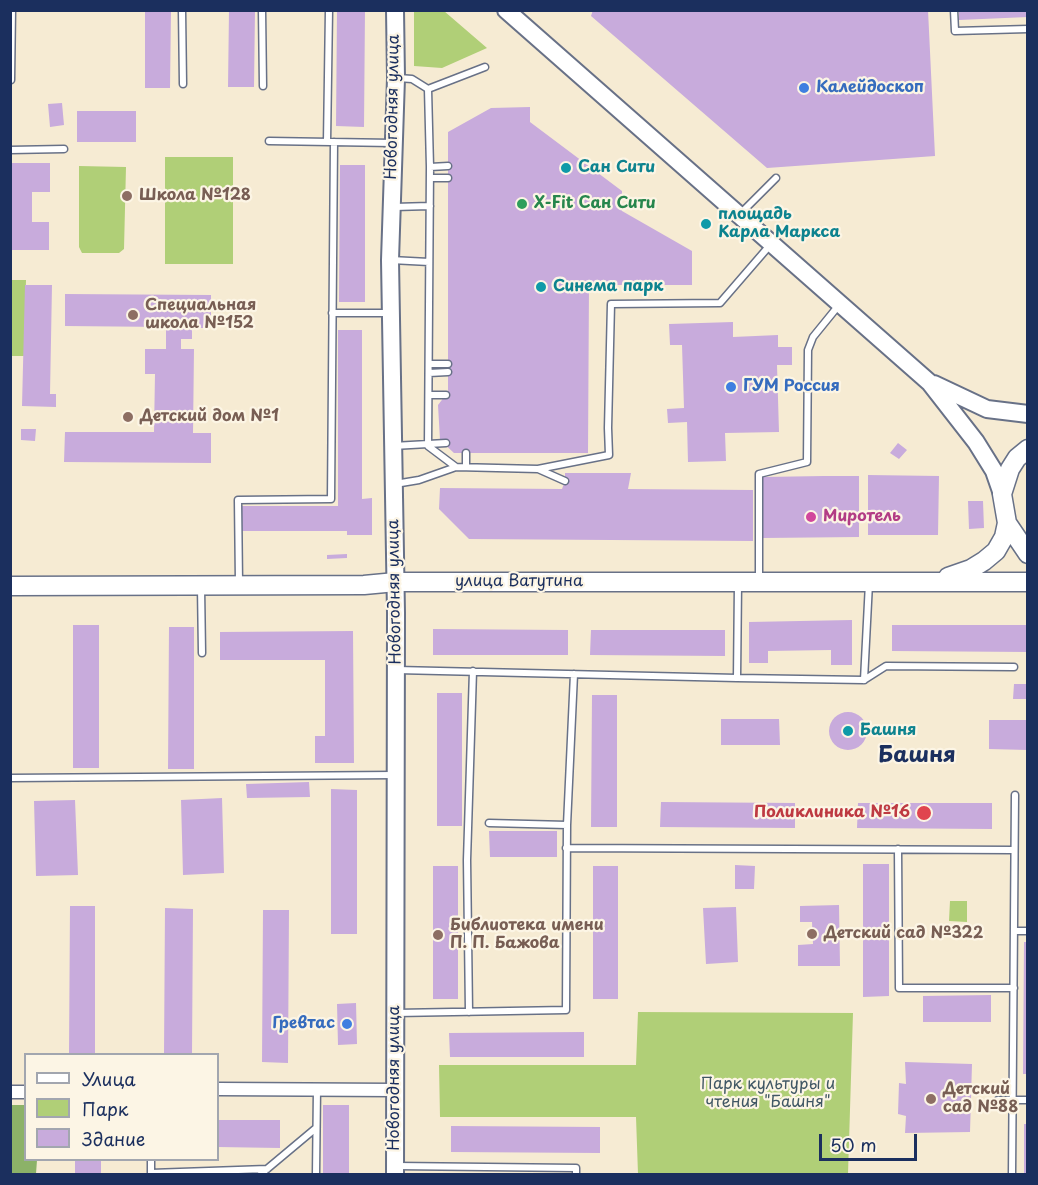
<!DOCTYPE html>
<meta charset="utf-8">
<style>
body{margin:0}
#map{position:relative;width:1038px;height:1185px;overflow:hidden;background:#f6ebd3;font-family:"Playpen Sans",sans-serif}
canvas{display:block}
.frame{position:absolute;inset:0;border:12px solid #1b2f5e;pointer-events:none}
.legend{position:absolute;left:24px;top:1053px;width:195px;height:108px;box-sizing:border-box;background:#fcf5e5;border:2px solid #a2a6af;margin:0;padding:8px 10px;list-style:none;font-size:18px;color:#1b2f5e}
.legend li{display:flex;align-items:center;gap:12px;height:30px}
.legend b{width:30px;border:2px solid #a2a6af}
.scale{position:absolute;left:819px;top:1134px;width:98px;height:27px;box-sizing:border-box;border:3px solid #1b2f5e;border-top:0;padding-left:8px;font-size:18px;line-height:21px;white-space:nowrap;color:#1b2f5e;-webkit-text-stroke:4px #fcf5e5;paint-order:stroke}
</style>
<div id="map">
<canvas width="1038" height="1185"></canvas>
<div class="frame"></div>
<ul class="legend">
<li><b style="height:8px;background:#fff"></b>Улица</li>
<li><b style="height:16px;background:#b0cf77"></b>Парк</li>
<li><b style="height:16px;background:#c8abdc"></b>Здание</li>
</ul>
<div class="scale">50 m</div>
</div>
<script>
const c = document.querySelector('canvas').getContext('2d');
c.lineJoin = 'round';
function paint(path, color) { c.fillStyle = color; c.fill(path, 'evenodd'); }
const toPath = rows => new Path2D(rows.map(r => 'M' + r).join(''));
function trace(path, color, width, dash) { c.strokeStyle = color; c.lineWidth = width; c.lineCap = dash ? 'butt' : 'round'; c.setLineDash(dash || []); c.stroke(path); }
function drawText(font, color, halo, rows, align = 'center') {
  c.font = font + ' "Playpen Sans",sans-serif'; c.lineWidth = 4.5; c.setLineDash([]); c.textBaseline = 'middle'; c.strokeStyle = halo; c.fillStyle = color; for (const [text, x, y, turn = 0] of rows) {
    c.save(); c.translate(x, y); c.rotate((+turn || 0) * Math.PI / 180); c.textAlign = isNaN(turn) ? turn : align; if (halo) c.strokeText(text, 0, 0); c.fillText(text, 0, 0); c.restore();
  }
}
paint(toPath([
 [414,11,444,11,487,48,442,68,414,66],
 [165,157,233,157,233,264,165,264],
 [79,166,126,167,124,249,119,253,82,253,79,247],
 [10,280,26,280,24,356,11,356],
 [950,901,967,901,967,922,949,921],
 [638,1012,853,1013,848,1174,638,1174,636,1117,440,1117,439,1065,636,1065]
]), '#b0cf77');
paint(toPath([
 [10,1105,25,1105,26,1160,37,1160,36,1174,11,1174]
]), '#8cb268');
paint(toPath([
 [145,10,171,10,170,88,145,88],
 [229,10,255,10,254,87,228,87],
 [337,10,365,10,364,127,336,126],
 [593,10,928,10,935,156,767,168,591,16],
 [959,10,1028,10,1028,17,959,20],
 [62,103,64,125,50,127,48,104],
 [530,107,530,122,622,191,622,211,692,251,692,285,589,285,588,453,454,453,440,440,438,405,448,392,448,132,491,108],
 [77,111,136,111,136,142,77,142],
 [10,163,50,163,50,192,32,192,32,222,49,222,49,250,10,250],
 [340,165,365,165,365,302,339,302],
 [25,285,52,285,50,394,56,394,56,407,22,406],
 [65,294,211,295,211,328,192,328,192,339,181,339,181,349,194,349,193,433,211,433,211,463,64,462,65,432,154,432,155,374,145,374,145,349,166,349,166,327,65,326],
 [733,322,733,337,778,335,778,347,792,347,792,365,777,365,779,432,725,433,726,461,688,462,687,422,668,423,667,409,684,408,682,345,670,345,669,324],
 [338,330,362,330,362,499,372,498,372,535,347,535,347,531,240,531,240,506,338,506],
 [21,429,36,429,35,441,21,440],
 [898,443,907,450,899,459,890,453],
 [565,473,631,473,628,489,753,490,753,541,469,539,439,509,440,488,562,489,565,481],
 [868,475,939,476,938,535,868,535],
 [824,476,859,476,859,537,763,538,763,477],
 [968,501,983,501,984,528,969,529],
 [347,554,347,558,327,559,327,555],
 [852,620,852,665,831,665,831,650,768,651,768,663,749,663,749,622],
 [73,625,99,625,99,768,73,768],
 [892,625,1028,625,1028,652,892,651],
 [169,627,194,627,194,769,168,769],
 [433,629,568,630,568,655,433,655],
 [591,630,725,630,725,656,590,655],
 [353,631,354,763,315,763,315,736,325,736,325,660,220,660,220,632],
 [1014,684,1028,684,1028,699,1013,699],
 [437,693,462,693,462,826,437,826],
 [592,695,617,695,617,827,591,827],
 '829 731a19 19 0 1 1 38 0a19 19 0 1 1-38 0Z',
 [721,719,779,719,780,745,721,745],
 [989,720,1028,720,1028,750,989,749],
 [309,782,310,797,247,798,246,784],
 [331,789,357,790,357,934,331,934],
 [222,798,224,873,183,875,181,800],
 [75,800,78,875,36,876,34,801],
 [661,802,795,803,795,828,660,827],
 [858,803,992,803,992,829,857,828],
 [489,831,557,831,557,857,490,857],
 [863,864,889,864,889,996,863,997],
 [735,865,755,866,754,889,735,889],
 [433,866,458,866,458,999,433,999],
 [593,866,618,866,618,999,593,999],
 [839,905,840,966,798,966,798,945,813,944,812,922,800,922,800,906],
 [70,906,95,906,95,1054,69,1054],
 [736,907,738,962,706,964,703,908],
 [165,908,193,909,192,1054,164,1054],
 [263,910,289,910,288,1063,262,1062],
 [1024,942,1028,942,1028,1074,1023,1074],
 [991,995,991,1022,923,1022,923,996],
 [356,1003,357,1044,338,1045,337,1004],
 [584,1032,584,1057,450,1057,449,1033],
 [905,1062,972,1064,970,1132,905,1133,906,1116,898,1114,899,1083,906,1084],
 [323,1105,349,1105,349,1174,323,1174],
 [218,1120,280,1120,280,1148,218,1147],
 [1024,1124,1028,1124,1028,1174,1024,1174],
 [451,1126,600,1127,600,1153,451,1152],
 [75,1160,101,1160,101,1174,75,1174]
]), '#c8abdc');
const lane = toPath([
 [182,10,183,84],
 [262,10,263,86],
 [954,10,955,31,1028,29],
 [398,78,412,79,428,89,430,167,428,446,456,467],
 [11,80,12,10],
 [428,89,485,67],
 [269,141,393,143],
 [327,142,329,10],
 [10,150,64,149],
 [430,167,448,166],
 [430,178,448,178],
 [394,207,430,206],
 [739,215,776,178],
 [391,260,429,262],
 [332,313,390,313],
 [429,364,448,364],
 [429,373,448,372],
 [429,395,446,395],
 [393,446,446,443],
 [466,453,466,467],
 [538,469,565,481],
 [395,484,419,480,456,467,538,469,609,455,608,428,611,304,720,303,771,244],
 [759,580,759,474,807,462,808,350,813,337,839,305],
 [239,583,238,500,331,499,334,142],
 [201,587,202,653],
 [397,670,737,678,738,584],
 [737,678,864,680,869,583],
 [864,680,886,666,1014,667],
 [10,778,395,775],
 [489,823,567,825],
 [566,848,1014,850],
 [898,849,899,988,1014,988],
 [1014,931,1028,931],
 [469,1012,467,860,473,671],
 [396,1013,566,1010,567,825,574,674],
 [998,1100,1028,1100],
 [151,1160,151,1173,267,1169],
 [396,1166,576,1168,576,1174],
 [261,1174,316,1128],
 [316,1174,317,1089],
 [1012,1174,1015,795]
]);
const street = toPath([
 [218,1089,395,1090],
 [10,1092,26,1092]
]);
const secondary = toPath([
 [395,10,396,78,390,260,396,613,395,1174],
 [506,10,930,383,976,442,994,471,1002,494],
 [934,384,987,409,1028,414]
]);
const primary = toPath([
 [1028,449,1017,458,1010,469,1002,494,1007,523,1028,554],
 [948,577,971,569,984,561,996,551,1004,537,1007,523],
 [10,586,364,585,396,582,1028,582]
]);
trace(lane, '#687187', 9);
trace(street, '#687187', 15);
trace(secondary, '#687187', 20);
trace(primary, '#687187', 21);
trace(lane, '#fff', 6);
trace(street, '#fff', 12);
trace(secondary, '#fff', 16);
trace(primary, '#fff', 18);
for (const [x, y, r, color] of [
 [804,88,6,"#3f7fe0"],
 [566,168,6,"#0f9aa8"],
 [127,196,6,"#8d6e63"],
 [522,204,6,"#2e9e5b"],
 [706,224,6,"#0f9aa8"],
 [541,287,6,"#0f9aa8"],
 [133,315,6,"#8d6e63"],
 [731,387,6,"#3f7fe0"],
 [128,417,6,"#8d6e63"],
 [811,517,6,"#d1479c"],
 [848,731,6,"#0f9aa8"],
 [924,813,8,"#e0444e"],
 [812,934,6,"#8d6e63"],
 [438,935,6,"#8d6e63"],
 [347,1024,6,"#3f7fe0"],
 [931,1099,6,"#8d6e63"]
]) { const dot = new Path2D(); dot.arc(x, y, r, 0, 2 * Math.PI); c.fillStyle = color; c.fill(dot); trace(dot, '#fcf5e5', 2); }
drawText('bold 16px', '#366cbe', '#fcf5e5', [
 ["Калейдоскоп",816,88],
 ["ГУМ Россия",743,387],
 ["Гревтас",335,1024,"right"]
], 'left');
drawText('16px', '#1b2f5e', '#fcf5e5', [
 ["Новогодняя улица",393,107,-89],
 ["улица Ватутина",519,582],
 ["Новогодняя улица",395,592,-91],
 ["Новогодняя улица",395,1078,-90]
]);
drawText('bold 16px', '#0d838f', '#fcf5e5', [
 ["Сан Сити",578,168],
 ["площадь",718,215],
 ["Карла Маркса",718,233],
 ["Синема парк",553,287],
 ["Башня",860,731]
], 'left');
drawText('bold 16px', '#785e54', '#fcf5e5', [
 ["Школа №128",139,196],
 ["Специальная",145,306],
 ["школа №152",145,324],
 ["Детский дом №1",140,417],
 ["Библиотека имени",450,926],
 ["П. П. Бажова",450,944],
 ["Детский сад №322",824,934],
 ["Детский",943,1090],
 ["сад №88",943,1108]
], 'left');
drawText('bold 16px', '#27864d', '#fcf5e5', [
 ["X-Fit Сан Сити",534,204]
], 'left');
drawText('bold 16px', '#b23c85', '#fcf5e5', [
 ["Миротель",823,517]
], 'left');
drawText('bold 16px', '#be3a42', '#fcf5e5', [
 ["Поликлиника №16",910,813]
], 'right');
drawText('16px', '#405764', '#fcf5e5', [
 ["Парк культуры и",768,1085],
 ["чтения \"Башня\"",768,1103]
]);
drawText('bold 22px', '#1b2f5e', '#fcf5e5', [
 ["Башня",917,756]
]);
</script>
